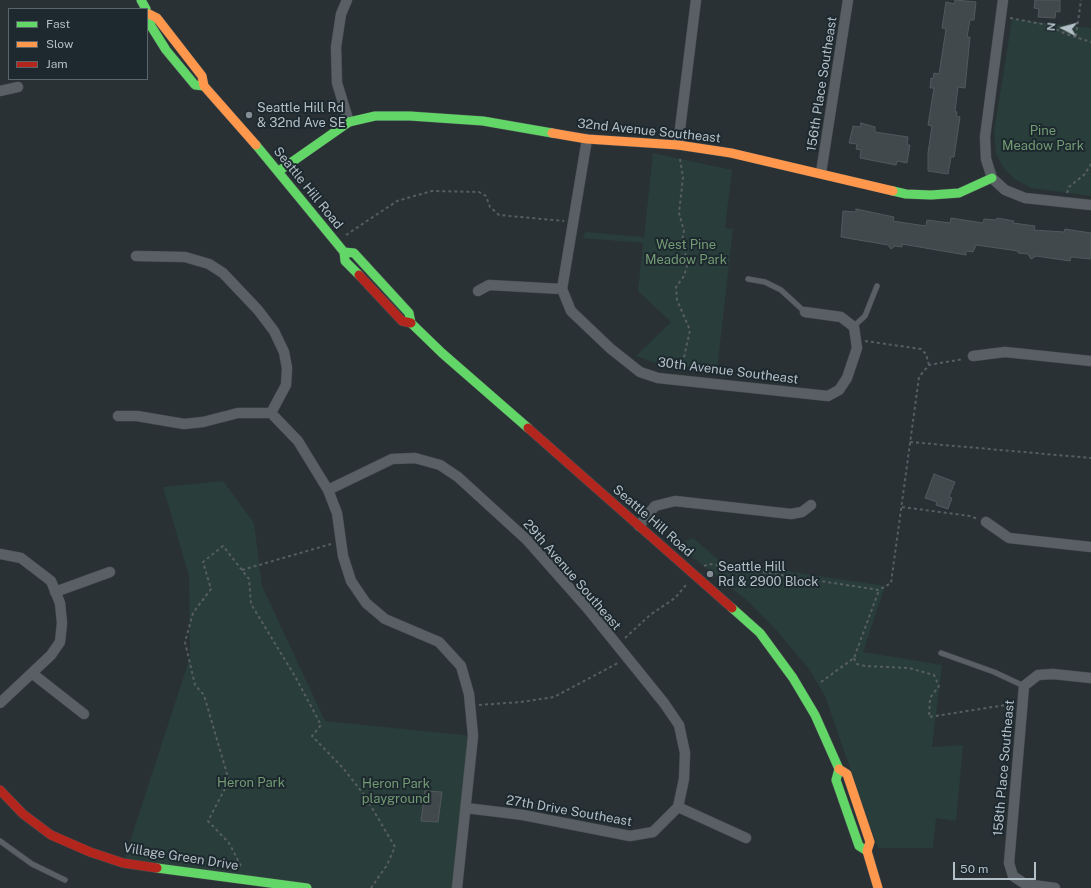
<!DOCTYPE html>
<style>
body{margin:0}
#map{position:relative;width:1091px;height:888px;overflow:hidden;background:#293135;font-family:"Public Sans",sans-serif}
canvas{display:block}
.legend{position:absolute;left:8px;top:8px;width:140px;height:72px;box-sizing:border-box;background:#1d292f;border:1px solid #59656b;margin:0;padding:5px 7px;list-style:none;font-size:12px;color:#b3bfc6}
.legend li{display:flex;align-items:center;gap:8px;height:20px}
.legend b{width:20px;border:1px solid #59656b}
.north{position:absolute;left:1043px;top:8px;width:40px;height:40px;-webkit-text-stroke:3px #1d292f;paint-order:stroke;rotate:276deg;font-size:11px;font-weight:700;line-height:16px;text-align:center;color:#b3bfc6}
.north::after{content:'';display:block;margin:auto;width:14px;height:18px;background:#b3bfc6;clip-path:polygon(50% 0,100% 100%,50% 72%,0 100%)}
.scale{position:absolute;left:953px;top:862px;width:83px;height:18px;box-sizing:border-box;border:2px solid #b3bfc6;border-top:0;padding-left:5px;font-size:12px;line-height:14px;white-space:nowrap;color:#b3bfc6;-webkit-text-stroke:3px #1d292f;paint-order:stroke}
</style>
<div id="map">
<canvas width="1091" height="888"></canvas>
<ul class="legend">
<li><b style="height:5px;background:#63d668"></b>Fast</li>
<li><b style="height:5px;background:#ff974d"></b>Slow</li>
<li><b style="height:5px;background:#b3261e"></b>Jam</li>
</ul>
<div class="north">N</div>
<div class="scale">50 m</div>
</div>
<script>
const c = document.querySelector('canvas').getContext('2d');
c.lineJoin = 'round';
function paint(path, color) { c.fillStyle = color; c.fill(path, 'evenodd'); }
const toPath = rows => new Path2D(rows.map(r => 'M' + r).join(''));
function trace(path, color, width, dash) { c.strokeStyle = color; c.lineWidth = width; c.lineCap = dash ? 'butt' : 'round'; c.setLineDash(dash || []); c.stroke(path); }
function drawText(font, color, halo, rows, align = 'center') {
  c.font = font + ' "Public Sans",sans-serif'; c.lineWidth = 4; c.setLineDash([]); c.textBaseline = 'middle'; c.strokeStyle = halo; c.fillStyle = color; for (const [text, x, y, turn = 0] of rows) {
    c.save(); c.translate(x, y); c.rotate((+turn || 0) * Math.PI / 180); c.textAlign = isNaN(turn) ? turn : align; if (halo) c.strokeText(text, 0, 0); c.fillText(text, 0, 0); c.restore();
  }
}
paint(toPath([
 [1012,19,1091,28,1091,196,1031,188,1016,180,1005,170,996,154,994,132],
 [653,153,732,170,725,228,733,229,717,370,658,364,636,356,671,322,638,291,643,243,583,238,585,232,644,237],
 [223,481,254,523,262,586,325,721,473,736,457,888,307,888,123,863,190,657,189,576,163,487],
 [693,538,720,561,885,586,863,652,942,665,932,747,963,745,956,821,936,818,933,848,878,848,825,696,809,669,777,631,749,602,677,545]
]), '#293d3a');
const building = toPath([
 [955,0,976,2,974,20,970,20,967,37,970,37,965,88,958,87,955,111,957,112,956,116,960,117,954,157,951,157,948,174,928,171,928,153,932,126,928,125,934,88,930,88,931,78,933,79,934,73,939,74,946,29,942,28,946,2,954,4,955,0],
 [1035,0,1060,0,1060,12,1056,11,1055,18,1038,17,1039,9,1034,8,1035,0],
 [861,123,875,127,875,132,908,137,907,145,910,145,907,163,897,161,896,165,860,158,861,150,856,149,857,144,849,143,853,126,860,127,861,123],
 [856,209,894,217,893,221,899,222,926,226,927,220,950,223,951,218,983,223,984,219,996,220,997,218,1014,221,1013,223,1035,226,1034,230,1064,232,1065,229,1091,233,1091,259,1071,257,1070,261,1036,256,1031,259,1028,254,1018,253,1018,251,976,245,973,252,966,251,966,255,902,244,902,247,895,246,891,249,888,245,841,237,843,211,856,212,856,209],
 [934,474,955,482,949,497,952,498,948,509,936,505,937,502,925,498,934,474],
 [425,791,442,792,438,822,421,821,425,791]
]);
paint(building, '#42494d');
trace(building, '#51595d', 1);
const lane = toPath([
 [748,279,765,282,781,290,805,312],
 [854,326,865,316,877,286],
 [941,653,994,672,1024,686],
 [0,841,32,864,65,880]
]);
const street = toPath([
 [347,0,341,14,336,47,337,83,349,122],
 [1003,0,985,137,986,159,992,178,1005,190,1025,198,1091,205],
 [0,91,18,87],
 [587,139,562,289,571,311,611,349,640,372,658,378,828,396,839,390,847,378,857,348,854,327,841,317,805,312],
 [678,145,696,0],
 [821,173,848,0],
 [136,256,185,257,209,264,223,273,258,310,274,331,284,352,287,368,286,385,271,413],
 [478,291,489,285,562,289],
 [973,356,1005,352,1091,361],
 [271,413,298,441,328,490,337,513,343,556,351,581,366,603,385,619,439,642,461,666,469,694,473,736,457,888],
 [118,416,137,416,184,424,203,422,238,413,271,413],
 [328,490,392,459,415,458,440,465,458,477,527,540,588,609,664,703,679,725,685,753,684,779,678,807],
 [986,522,1009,538,1091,547],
 [639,526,655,506,675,501,791,514,802,512,811,505],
 [0,554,21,558,51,581,60,603,62,623,60,642,51,655,0,703],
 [55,592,110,572],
 [33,674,84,714],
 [466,808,523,815,630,836,653,832,678,807,746,838],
 [1055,888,1025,884,1013,876,1009,863,1024,686,1038,675,1053,674,1091,678]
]);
const fast = toPath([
 [141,0,146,9],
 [149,16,151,26,166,50,195,85,204,86],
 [256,145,344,252,345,261,359,275],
 [279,171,349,122,375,116,410,116,483,121,552,133],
 [893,191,906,194,931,195,959,193,992,178],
 [344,252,354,253,409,313,411,323,442,353,528,428],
 [732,608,760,633,793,678,815,715,839,769,836,780,859,846,867,851],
 [157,868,307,888]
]);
const slow = toPath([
 [149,14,157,18,202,76,204,86,256,145],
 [552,133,587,139,678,145,731,153,893,191],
 [839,769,847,774,870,842,867,851,878,888]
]);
const jam = toPath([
 [359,275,402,321,411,323],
 [528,428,732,608],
 [0,790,23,814,51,835,90,852,123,863,157,868]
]);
trace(lane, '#474d50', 6);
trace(street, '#474d50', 11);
trace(fast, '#474d50', 10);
trace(slow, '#474d50', 10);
trace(jam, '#474d50', 10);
trace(toPath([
 [1010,18,1047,25,1066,34,1091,42],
 [1076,36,1081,0],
 [680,159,683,177,679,213,684,231,682,242,688,263,684,276,676,287,677,300,690,330,681,371],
 [1067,193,1069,187,1085,174,1091,164],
 [346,235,397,201,432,191,479,192,486,196,490,207,499,215,564,221],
 [865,341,921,349,926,354,929,365],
 [910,442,1091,458],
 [902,507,970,516,978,519],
 [704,566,709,564,879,590,891,583,919,377,929,365,963,359],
 [242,570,331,544],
 [625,638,650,615,675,598,686,585],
 [854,658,857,664,865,666,909,668,934,675,939,686,930,698,929,717,1012,704],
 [821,682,854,658,879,590],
 [479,705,521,702,554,697,618,663],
 [241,866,229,843,208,821,229,781,204,695,195,685,185,642,193,613,211,589,203,562,223,546,249,579,251,604,296,678,321,725,312,736,343,768,365,796,395,847,387,865,371,888]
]), '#575e61', 2, [3, 3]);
trace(lane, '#595f64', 5);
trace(street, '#595f64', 10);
trace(fast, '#63d668', 9);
trace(slow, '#ff974d', 9);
trace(jam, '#b3261e', 9);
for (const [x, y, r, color] of [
 [249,115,4,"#838d93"],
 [710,574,4,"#838d93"]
]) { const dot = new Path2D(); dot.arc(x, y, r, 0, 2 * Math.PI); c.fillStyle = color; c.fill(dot); trace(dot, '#1d292f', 1.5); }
drawText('13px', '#b3bfc6', '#1d292f', [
 ["156th Place Southeast",822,84,-81],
 ["32nd Avenue Southeast",649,131,6],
 ["Seattle Hill Road",308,188,51],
 ["30th Avenue Southeast",728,371,7],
 ["Seattle Hill Road",653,521,41],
 ["29th Avenue Southeast",572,575,49],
 ["158th Place Southeast",1004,768,-85],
 ["27th Drive Southeast",569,811,10],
 ["Village Green Drive",181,857,9]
]);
drawText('13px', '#b3bfc6', '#1d292f', [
 ["Seattle Hill Rd",257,108],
 ["& 32nd Ave SE",257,123],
 ["Seattle Hill",718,567],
 ["Rd & 2900 Block",718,582]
], 'left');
drawText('13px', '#739b73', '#1d292f', [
 ["Pine",1043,131],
 ["Meadow Park",1043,146],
 ["West Pine",686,245],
 ["Meadow Park",686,260],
 ["Heron Park",251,783],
 ["Heron Park",396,784],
 ["playground",396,799]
]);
</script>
